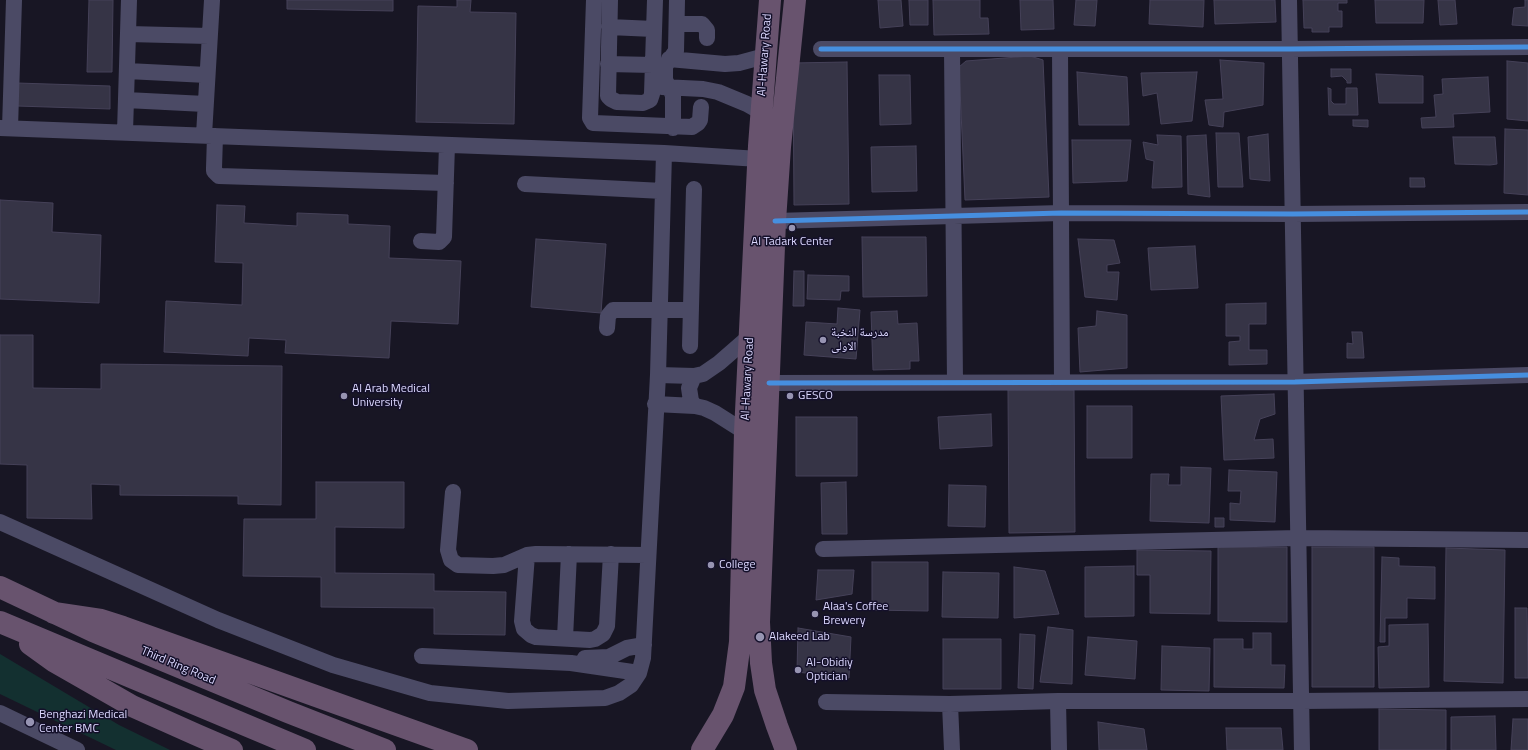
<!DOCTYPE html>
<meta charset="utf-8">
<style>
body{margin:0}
canvas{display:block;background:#181624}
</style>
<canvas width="1528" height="750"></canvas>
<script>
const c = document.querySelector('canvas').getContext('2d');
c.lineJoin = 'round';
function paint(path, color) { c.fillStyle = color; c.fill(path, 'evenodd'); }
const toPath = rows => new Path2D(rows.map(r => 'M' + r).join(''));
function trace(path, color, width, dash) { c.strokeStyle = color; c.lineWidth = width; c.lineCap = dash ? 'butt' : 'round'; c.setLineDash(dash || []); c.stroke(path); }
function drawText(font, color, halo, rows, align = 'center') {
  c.font = font + ' "Titillium Web","Noto Naskh Arabic",sans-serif'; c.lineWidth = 3; c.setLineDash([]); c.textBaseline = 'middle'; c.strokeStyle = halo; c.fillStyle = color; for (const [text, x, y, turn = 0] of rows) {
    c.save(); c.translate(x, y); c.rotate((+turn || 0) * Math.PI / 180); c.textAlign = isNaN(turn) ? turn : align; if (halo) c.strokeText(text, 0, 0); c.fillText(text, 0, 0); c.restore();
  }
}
paint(toPath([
 [0,654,119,725,170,750,116,750,0,694]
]), '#133030');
const building = toPath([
 [89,0,113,0,112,72,87,72,89,0],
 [287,0,393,0,393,11,287,9,287,0],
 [457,0,471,0,470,12,516,13,514,124,416,122,418,6,457,7,457,0],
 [878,0,901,0,903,26,880,28,878,0],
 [909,0,928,0,928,25,910,25,909,0],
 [933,0,980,0,980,18,988,18,989,34,934,35,933,0],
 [1020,0,1053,0,1054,29,1021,30,1020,0],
 [1076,0,1097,0,1095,26,1074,25,1076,0],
 [1150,0,1204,0,1203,27,1149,24,1150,0],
 [1214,0,1275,0,1276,22,1215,24,1214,0],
 [1303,0,1347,0,1347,3,1338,3,1338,11,1342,11,1342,27,1329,27,1329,32,1312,32,1312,28,1304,28,1303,0],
 [1375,0,1424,0,1423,23,1376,23,1375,0],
 [1438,0,1455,0,1457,24,1440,25,1438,0],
 [1525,0,1528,0,1528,26,1512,25,1514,8,1525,7,1525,0],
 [1030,56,1043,60,1049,197,965,200,959,67,966,61,1030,56],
 [1220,60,1264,63,1263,105,1224,112,1223,127,1209,125,1205,100,1223,99,1220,60],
 [1507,61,1528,63,1528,121,1507,119,1507,61],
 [847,62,849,204,794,205,793,63,847,62],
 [1331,69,1351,69,1351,83,1347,83,1347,81,1342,76,1331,77,1331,69],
 [1077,72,1127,77,1129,125,1079,125,1077,72],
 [1197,72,1192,121,1161,124,1157,93,1143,96,1141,73,1197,72],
 [1376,74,1423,76,1423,103,1379,103,1376,74],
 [879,75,910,75,911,124,880,125,879,75],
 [1488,77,1490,112,1453,114,1454,127,1422,128,1421,118,1436,117,1434,95,1443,94,1442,79,1488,77],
 [17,83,110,86,110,109,17,106,17,83],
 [1328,88,1331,89,1331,101,1334,104,1346,104,1346,88,1357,88,1358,115,1329,115,1328,88],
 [1353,120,1368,120,1368,127,1353,126,1353,120],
 [1505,129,1528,130,1528,195,1504,193,1505,129],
 [1216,133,1239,133,1243,187,1218,187,1216,133],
 [1268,134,1270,181,1250,179,1248,137,1268,134],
 [1157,135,1181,136,1182,187,1152,188,1154,161,1146,159,1143,142,1158,145,1157,135],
 [1206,135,1210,197,1188,194,1187,136,1206,135],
 [1453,137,1495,137,1497,164,1490,165,1455,164,1453,137],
 [1072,140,1131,140,1127,181,1073,183,1072,140],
 [916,146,917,191,872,192,871,147,916,146],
 [1410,178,1424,178,1425,187,1410,187,1410,178],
 [0,200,53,203,52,232,101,235,99,303,0,299,0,200],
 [217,205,245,206,244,223,297,226,297,213,348,215,348,224,390,226,389,258,461,261,458,324,391,321,389,358,285,353,286,340,249,338,248,356,164,352,166,301,242,305,243,263,215,262,217,205],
 [862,237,926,237,927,296,863,297,862,237],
 [536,239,606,244,601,313,531,307,536,239],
 [1078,239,1114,240,1120,263,1107,265,1107,272,1119,272,1117,300,1085,297,1078,239],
 [1195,246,1198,288,1151,290,1148,248,1195,246],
 [794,271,804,271,804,306,793,306,794,271],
 [808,275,849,276,849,291,841,291,840,300,807,299,808,275],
 [1266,303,1266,324,1249,324,1249,350,1267,350,1267,364,1229,365,1229,342,1240,341,1240,336,1226,336,1226,304,1266,303],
 [838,308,860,310,856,359,804,355,806,322,837,324,838,308],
 [897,311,898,324,917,323,919,361,910,361,910,369,873,370,871,312,897,311],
 [1097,311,1127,315,1127,368,1080,372,1078,328,1096,326,1097,311],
 [1352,332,1362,332,1364,358,1347,358,1347,343,1353,344,1352,332],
 [0,335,33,335,33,388,101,389,101,364,282,366,281,505,238,504,238,496,120,495,120,485,91,484,92,519,27,518,27,465,0,464,0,335],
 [1008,390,1074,390,1075,532,1009,533,1008,390],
 [1274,394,1275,414,1260,419,1254,440,1273,439,1274,458,1224,460,1221,396,1274,394],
 [1087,406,1132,406,1132,458,1087,458,1087,406],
 [991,414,992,446,940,449,938,417,991,414],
 [796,417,857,417,857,476,796,476,796,417],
 [1181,467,1211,468,1209,523,1150,521,1151,474,1169,474,1168,485,1181,485,1181,467],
 [1229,470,1277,472,1275,522,1230,520,1230,503,1240,504,1241,491,1228,491,1229,470],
 [316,482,404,482,404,528,335,527,335,573,434,574,434,591,506,592,505,635,434,634,434,608,321,607,321,577,243,576,244,519,316,519,316,482],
 [846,482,847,534,822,534,821,483,846,482],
 [949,485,986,486,985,527,948,526,949,485],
 [1215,518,1224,518,1224,527,1215,527,1215,518],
 [1218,547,1287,547,1287,622,1218,621,1218,547],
 [1312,547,1374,547,1374,687,1312,687,1312,547],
 [1446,548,1505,550,1503,683,1444,681,1446,548],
 [1137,550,1211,551,1210,614,1150,613,1150,575,1137,575,1137,550],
 [1382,557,1399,558,1399,566,1435,567,1435,599,1407,598,1407,618,1385,618,1385,642,1380,642,1382,557],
 [872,562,928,562,928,611,872,610,872,562],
 [1134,566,1134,616,1085,617,1085,567,1134,566],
 [1014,567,1045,571,1059,614,1014,618,1014,567],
 [818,570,854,570,852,594,816,600,818,570],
 [943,572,999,573,998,618,942,617,943,572],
 [1515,608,1527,608,1528,678,1515,678,1515,608],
 [1428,624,1429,687,1379,688,1378,647,1389,646,1389,625,1428,624],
 [1048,627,1073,630,1072,684,1040,682,1048,627],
 [798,628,851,637,849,678,797,672,798,628],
 [1253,633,1271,633,1271,665,1285,665,1284,688,1214,687,1214,639,1243,639,1243,649,1253,649,1253,633],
 [1020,634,1035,635,1033,689,1018,688,1020,634],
 [1088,637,1137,641,1135,679,1085,675,1088,637],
 [943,639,1001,639,1001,689,943,689,943,639],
 [1162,646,1210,648,1209,691,1161,690,1162,646],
 [1379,709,1446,710,1446,750,1379,750,1379,709],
 [1495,716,1496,750,1451,750,1451,717,1495,716],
 [1513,719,1528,719,1528,750,1511,750,1513,719],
 [1098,722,1144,729,1147,750,1099,750,1098,722],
 [1226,728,1281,728,1283,750,1227,750,1226,728]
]);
paint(building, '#363446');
trace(building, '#454158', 1);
trace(toPath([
 [594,0,590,118,593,123,692,127,698,123,700,120,701,107],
 [610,0,608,96,611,99,617,102,643,103,650,100,652,94,655,0],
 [1289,0,1302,750],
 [677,24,702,24,707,30,707,38],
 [609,27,654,29],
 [128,34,209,36],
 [821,49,1290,49,1528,47],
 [952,49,955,382],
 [1060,49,1062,382],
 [669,59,725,64,739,63,765,56],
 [608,64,653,65],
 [127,71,207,75],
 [662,87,703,89,718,92,747,104,761,112],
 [126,100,205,104],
 [0,128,664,153,759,159],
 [10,128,14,0],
 [673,128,673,95,665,80,665,66,676,51,677,0],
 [125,132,129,0],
 [204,135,212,0],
 [215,136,214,168,214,171,219,176,446,183],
 [525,184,663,191],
 [775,221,1061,213,1293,214,1528,212],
 [421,241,439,242,444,237,447,145],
 [607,328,608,316,613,310,691,310],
 [690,346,694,189],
 [658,375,694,376,703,374,719,363,750,336],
 [694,376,689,388,691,401,695,406],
 [769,383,1295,382,1528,375],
 [655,404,695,406,704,408,715,413,745,432],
 [453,492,448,550,451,560,458,565,493,566,504,565,527,555,536,554,648,555],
 [0,522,218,620,333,665,430,693,508,701,605,698,619,693,631,685,639,673,643,658,658,375,664,153],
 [823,549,1298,538,1528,540],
 [527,555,522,621,524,629,531,635,536,637,590,640,595,639,603,634,607,626,611,554],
 [565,638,569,554],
 [422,656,571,663,639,673],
 [585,658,609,657,627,648,644,645],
 [1058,701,1059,750],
 [826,702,950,704,1058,701,1301,701,1528,699],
 [950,704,952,750],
 [0,713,77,750]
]), '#4b4a65', 16);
trace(toPath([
 [0,587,93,631,288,712,385,750],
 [54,613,101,620,123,627,467,750],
 [0,622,305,750],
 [30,644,55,662,132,706,197,735,232,750],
 [702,750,723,715,734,687,740,642,745,432,759,146,770,0],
 [786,750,777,726,765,690,761,663,759,622,775,221,780,147,795,0]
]), '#68536e', 22);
trace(toPath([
 [821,49,1290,49,1528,47],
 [775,221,1061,213,1293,214,1528,212],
 [769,383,1295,382,1528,375]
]), '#468fdf', 5);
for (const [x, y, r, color] of [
 [792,228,4,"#9794b2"],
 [823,340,4,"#9794b2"],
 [344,396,4,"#9794b2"],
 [790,396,4,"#9794b2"],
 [711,565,4,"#9794b2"],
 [815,614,4,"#9794b2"],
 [760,637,5,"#9794b2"],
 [798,670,4,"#9794b2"],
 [30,722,5,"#9794b2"]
]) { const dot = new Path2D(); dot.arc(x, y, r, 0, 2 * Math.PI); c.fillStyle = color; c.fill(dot); trace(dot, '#14102a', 1.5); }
drawText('12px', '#dcd8ff', '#14102a', [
 ["Al-Hawary Road",765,55,-86],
 ["Al-Hawary Road",748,379,-87],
 ["Third Ring Road",178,666,23]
]);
drawText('12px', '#dcd8ff', '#14102a', [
 ["Al Tadark Center",792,242,"center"],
 ["مدرسة النخبة",831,333],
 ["الاولى",831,347],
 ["Al Arab Medical",352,389],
 ["University",352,403],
 ["GESCO",798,396],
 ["College",719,565],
 ["Alaa's Coffee",823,607],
 ["Brewery",823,621],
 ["Alakeed Lab",769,637],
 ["Al-Obidiy",806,663],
 ["Optician",806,677],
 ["Benghazi Medical",39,715],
 ["Center BMC",39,729]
], 'left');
</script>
